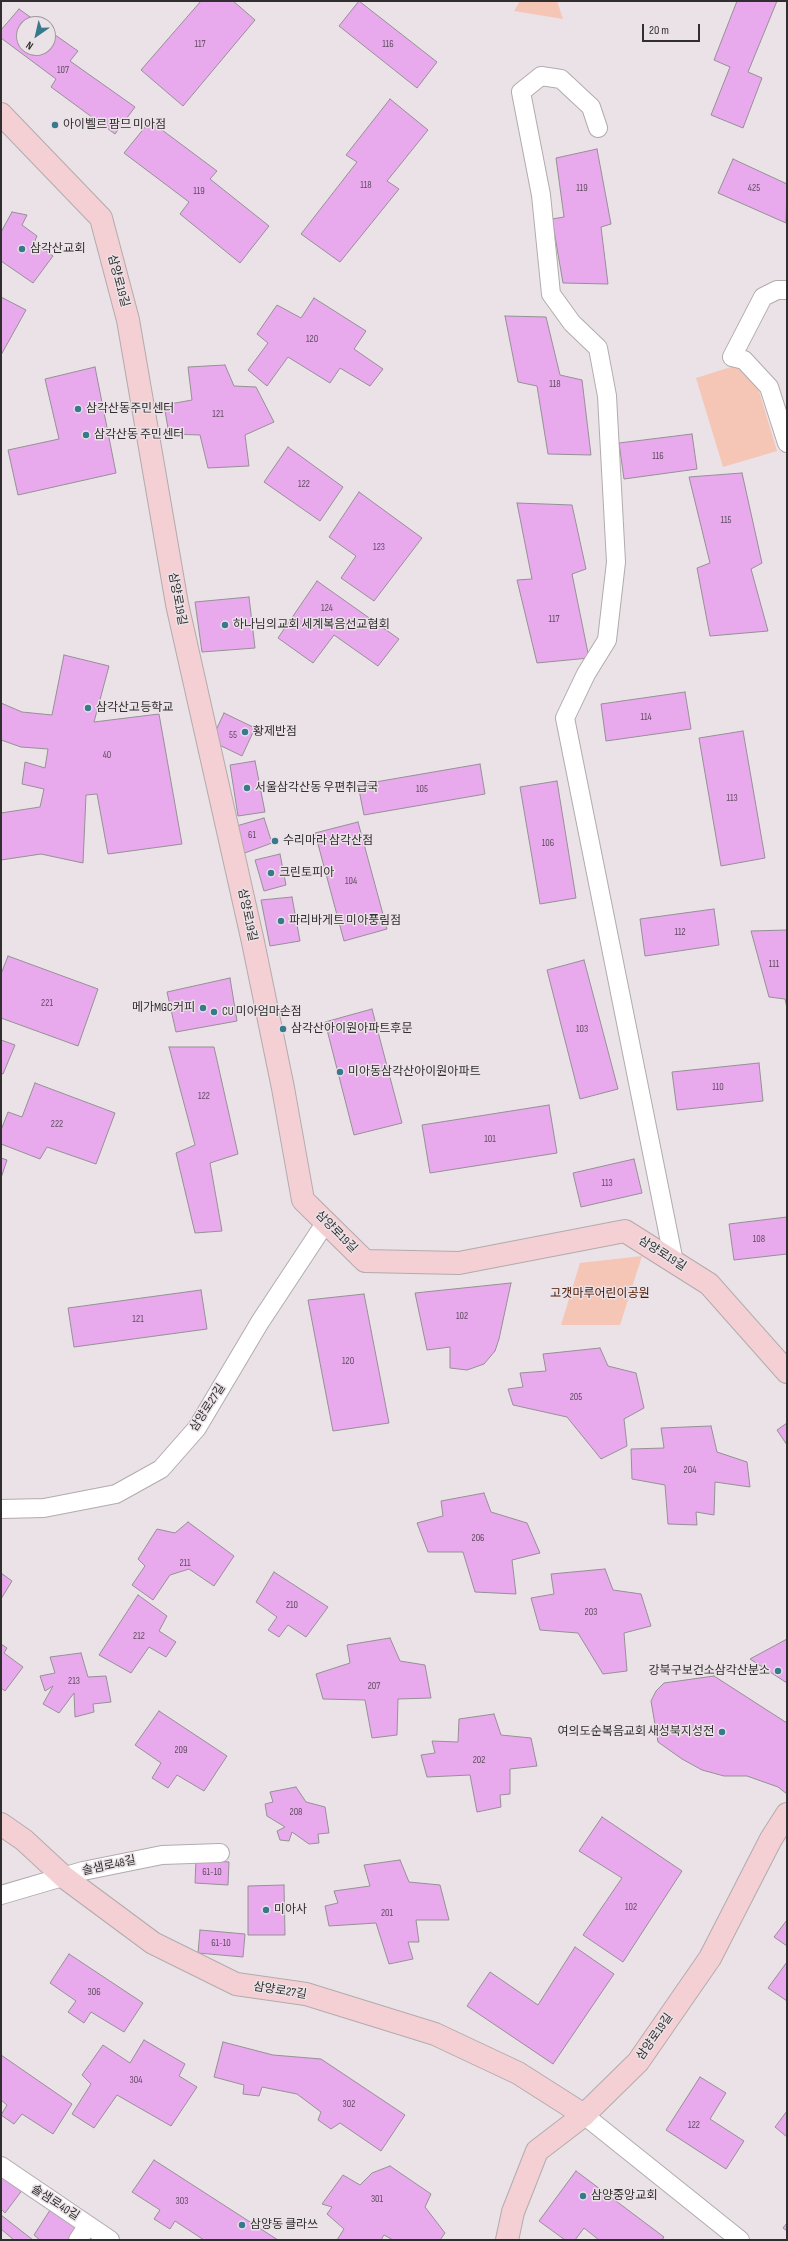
<!DOCTYPE html>
<meta charset="utf-8">
<style>
body{margin:0}
#map{position:relative;width:788px;height:2241px;overflow:hidden;background:#eae2e6;font-family:"Sofia Sans Condensed",sans-serif}
canvas{display:block}
.frame{position:absolute;inset:0;border:2px solid #312e2f;pointer-events:none}
.north{position:absolute;left:16px;top:16px;width:40px;height:40px;box-sizing:border-box;background:#eae2e6;border:1px solid #a09a9d;border-radius:50%;rotate:214deg;font-size:11px;font-weight:700;line-height:16px;text-align:center;color:#312e2f}
.north::after{content:'';display:block;margin:auto;width:14px;height:18px;background:#38798c;clip-path:polygon(50% 0,100% 100%,50% 72%,0 100%)}
.scale{position:absolute;left:642px;top:24px;width:58px;height:18px;box-sizing:border-box;border:2px solid #312e2f;border-top:0;padding-left:5px;font-size:12px;line-height:14px;white-space:nowrap;color:#312e2f;-webkit-text-stroke:3px #eae2e6;paint-order:stroke}
</style>
<div id="map">
<canvas width="788" height="2241"></canvas>
<div class="frame"></div>
<div class="north">N</div>
<div class="scale">20 m</div>
</div>
<script>
const c = document.querySelector('canvas').getContext('2d');
c.lineJoin = 'round';
function paint(path, color) { c.fillStyle = color; c.fill(path, 'evenodd'); }
const toPath = rows => new Path2D(rows.map(r => 'M' + r).join(''));
function trace(path, color, width, dash) { c.strokeStyle = color; c.lineWidth = width; c.lineCap = dash ? 'butt' : 'round'; c.setLineDash(dash || []); c.stroke(path); }
function drawText(font, color, halo, rows, align = 'center') {
  c.font = font + ' "Sofia Sans Condensed","Noto Sans KR",sans-serif'; c.lineWidth = 3; c.setLineDash([]); c.textBaseline = 'middle'; c.strokeStyle = halo; c.fillStyle = color; for (const [text, x, y, turn = 0] of rows) {
    c.save(); c.translate(x, y); c.rotate((+turn || 0) * Math.PI / 180); c.textAlign = isNaN(turn) ? turn : align; if (halo) c.strokeText(text, 0, 0); c.fillText(text, 0, 0); c.restore();
  }
}
paint(toPath([
 [520,1,557,1,563,19,514,11],
 [750,361,777,451,723,467,696,378],
 [642,1256,620,1325,561,1325,580,1263]
]), '#f5c6b5');
const building = toPath([
 [201,1,233,1,255,20,183,106,141,70,201,1],
 [359,1,437,62,417,88,339,26,359,1],
 [737,1,777,1,748,72,762,78,743,128,711,115,730,67,714,60,737,1],
 [19,9,40,24,24,24,24,48,48,48,48,30,78,51,70,61,135,107,115,134,51,87,56,79,1,38,1,30,19,9],
 [390,99,428,130,387,181,399,189,340,262,301,234,357,162,346,155,390,99],
 [150,121,217,171,210,179,269,226,240,263,180,214,189,202,124,153,150,121],
 [597,149,611,224,601,227,608,284,563,283,552,219,564,217,556,158,597,149],
 [733,159,787,184,786,223,718,193,733,159],
 [12,212,27,215,22,225,37,236,34,243,53,256,33,283,1,261,1,232,12,212],
 [1,297,26,310,1,355,1,297],
 [314,298,366,331,354,349,383,369,370,386,340,368,330,383,288,357,267,386,248,370,268,343,257,334,277,305,301,318,314,298],
 [505,316,546,317,560,375,582,380,591,455,548,454,537,386,518,382,505,316],
 [225,365,234,386,256,387,274,422,245,435,249,466,208,468,200,435,169,434,164,405,192,400,188,367,225,365],
 [95,367,116,473,18,495,8,450,59,439,45,379,95,367],
 [692,434,697,469,624,479,619,443,692,434],
 [288,447,343,487,320,521,264,482,288,447],
 [742,473,762,563,751,569,768,631,710,636,697,568,710,563,689,477,742,473],
 [359,492,422,538,374,601,341,578,356,556,329,537,359,492],
 [517,503,572,505,586,569,572,574,589,658,537,663,517,580,532,579,517,503],
 [317,581,399,639,378,666,334,635,313,663,278,638,317,581],
 [249,597,255,648,202,652,195,602,249,597],
 [64,655,109,666,94,722,159,714,182,844,108,854,97,794,86,795,83,863,41,854,1,860,1,813,40,807,44,789,22,784,25,762,45,768,48,749,21,747,1,740,1,703,22,712,52,715,64,655],
 [685,692,691,729,606,741,601,704,685,692],
 [224,713,255,728,242,756,211,741,224,713],
 [743,731,765,858,721,866,699,738,743,731],
 [255,761,265,812,238,816,230,765,255,761],
 [480,764,485,794,364,815,358,785,480,764],
 [557,781,576,898,540,904,520,787,557,781],
 [264,818,272,843,242,854,233,827,264,818],
 [358,822,387,929,344,941,315,833,358,822],
 [280,854,286,885,264,891,255,860,280,854],
 [292,897,300,941,270,946,261,900,292,897],
 [714,909,719,945,645,956,640,919,714,909],
 [787,930,787,1008,785,999,769,997,751,931,787,930],
 [8,956,98,989,78,1046,1,1018,1,974,8,956],
 [584,960,618,1089,580,1099,547,970,584,960],
 [230,978,237,1021,176,1032,167,992,230,978],
 [372,1009,402,1123,354,1135,325,1022,372,1009],
 [1,1040,15,1045,3,1074,1,1073,1,1040],
 [169,1047,214,1047,238,1154,210,1163,222,1231,195,1233,176,1153,195,1145,169,1047],
 [759,1063,763,1101,677,1110,672,1072,759,1063],
 [35,1083,115,1113,96,1164,47,1147,40,1159,1,1144,1,1130,8,1112,22,1117,35,1083],
 [549,1105,557,1153,430,1173,422,1125,549,1105],
 [1,1158,7,1160,1,1178,1,1158],
 [634,1159,642,1193,581,1207,573,1173,634,1159],
 [787,1217,787,1254,734,1260,729,1224,787,1217],
 [511,1283,499,1339,495,1351,484,1364,467,1370,450,1368,450,1347,427,1350,415,1293,511,1283],
 [201,1290,207,1329,74,1347,68,1308,201,1290],
 [364,1294,389,1423,333,1431,308,1300,364,1294],
 [600,1348,608,1366,636,1373,644,1408,624,1419,627,1446,601,1459,567,1417,513,1405,508,1389,523,1387,520,1373,546,1371,543,1354,600,1348],
 [787,1423,787,1445,777,1430,787,1423],
 [711,1426,717,1452,747,1462,750,1487,715,1482,714,1515,696,1512,697,1525,668,1524,665,1485,632,1479,631,1449,664,1448,661,1428,711,1426],
 [484,1493,491,1512,527,1523,540,1553,512,1560,516,1594,475,1592,463,1552,428,1552,417,1523,443,1516,441,1501,484,1493],
 [188,1522,234,1556,214,1586,189,1569,170,1575,153,1600,132,1585,145,1566,138,1559,157,1529,175,1533,188,1522],
 [605,1569,613,1590,641,1594,651,1626,624,1633,627,1671,603,1674,578,1633,540,1630,531,1598,554,1594,551,1574,605,1569],
 [274,1572,328,1607,306,1637,288,1625,279,1637,268,1630,277,1617,256,1602,274,1572],
 [1,1573,12,1581,1,1599,1,1573],
 [138,1595,167,1616,159,1631,176,1642,166,1657,149,1647,131,1673,99,1655,138,1595],
 [390,1638,400,1661,425,1665,431,1698,398,1699,397,1735,372,1738,365,1700,323,1699,316,1674,350,1663,347,1645,390,1638],
 [787,1639,787,1683,750,1659,787,1639],
 [1,1644,7,1648,4,1653,23,1667,5,1691,1,1688,1,1644],
 [81,1653,88,1677,106,1676,111,1702,93,1704,94,1712,75,1717,74,1693,59,1713,43,1704,53,1686,45,1691,40,1676,55,1673,50,1657,81,1653],
 [714,1676,787,1723,787,1794,778,1787,747,1776,724,1776,702,1770,682,1759,658,1742,651,1701,656,1691,664,1683,714,1676],
 [159,1711,227,1756,204,1791,177,1775,168,1788,152,1778,161,1763,135,1745,159,1711],
 [494,1714,501,1735,531,1738,537,1766,510,1769,510,1794,500,1795,501,1807,477,1812,470,1775,427,1777,421,1755,435,1753,432,1741,458,1742,459,1719,494,1714],
 [296,1787,306,1802,325,1807,329,1833,318,1834,319,1843,309,1844,292,1832,289,1841,280,1840,277,1831,285,1827,267,1816,265,1804,273,1802,270,1792,296,1787],
 [602,1817,682,1871,623,1962,583,1935,622,1878,579,1851,602,1817],
 [196,1860,229,1862,228,1885,195,1883,196,1860],
 [400,1860,409,1882,440,1885,449,1920,416,1920,419,1942,408,1942,413,1959,389,1964,376,1923,329,1926,325,1906,338,1903,334,1891,370,1886,364,1865,400,1860],
 [284,1885,285,1935,248,1935,248,1886,284,1885],
 [787,1920,787,1946,774,1937,787,1920],
 [200,1930,245,1934,243,1957,198,1953,200,1930],
 [575,1947,614,1974,553,2064,467,2006,490,1972,538,2005,575,1947],
 [69,1954,143,2003,124,2032,91,2012,84,2023,68,2012,76,2001,50,1983,69,1954],
 [787,1962,787,2001,768,1988,787,1962],
 [144,2040,185,2064,179,2076,197,2087,171,2126,117,2095,94,2128,72,2114,91,2084,82,2075,103,2045,130,2063,144,2040],
 [223,2042,273,2055,321,2059,405,2115,381,2151,340,2123,331,2129,318,2120,321,2112,297,2094,262,2087,259,2096,243,2094,244,2085,214,2077,223,2042],
 [1,2055,72,2104,53,2134,22,2114,14,2124,1,2115,7,2105,1,2100,1,2055],
 [700,2077,726,2093,710,2119,744,2141,726,2169,666,2130,700,2077],
 [787,2111,787,2137,775,2127,787,2111],
 [154,2160,278,2240,204,2240,175,2221,170,2229,154,2219,160,2210,132,2192,154,2160],
 [390,2166,431,2194,425,2207,445,2233,440,2240,393,2240,384,2235,381,2240,337,2240,344,2229,327,2214,332,2207,322,2204,343,2175,360,2185,372,2173,390,2166],
 [576,2171,664,2237,662,2240,599,2240,584,2228,575,2240,565,2240,539,2221,576,2171],
 [1,2173,23,2189,5,2213,1,2209,1,2173],
 [52,2207,81,2225,69,2240,40,2240,34,2235,52,2207],
 [1,2215,33,2240,14,2240,1,2229,1,2215],
 [787,2223,787,2231,783,2228,787,2223]
]);
paint(building, '#e8aaed');
trace(building, '#959095', 1);
const street = toPath([
 [598,128,591,107,561,79,541,76,521,92,541,195,551,294,572,323,598,348,607,396,616,562,607,640,586,674,565,718,674,1262],
 [787,290,777,290,763,297,732,357,744,360,769,387,787,443],
 [1,1509,44,1508,116,1494,161,1469,197,1428,260,1322,326,1222],
 [1,1895,83,1871,162,1855,220,1853],
 [584,2115,740,2240],
 [1,2166,110,2240],
 [78,2240,88,2225]
]);
const secondary = toPath([
 [1,114,101,218,128,320,177,604,253,942,283,1088,303,1200,365,1261,459,1263,625,1231,709,1284,787,1372],
 [1,1824,24,1840,64,1877,153,1943,236,1984,306,1994,435,2034,518,2073,584,2115],
 [507,2240,513,2212,537,2151,584,2115,638,2062,710,1958,771,1839,787,1814]
]);
trace(street, '#b2abae', 20);
trace(secondary, '#b2abae', 24);
trace(street, '#fff', 18);
trace(secondary, '#f4d0d4', 22);
for (const [x, y, r, color] of [
 [55,125,4,"#38798c"],
 [22,249,4,"#38798c"],
 [78,409,4,"#38798c"],
 [86,435,4,"#38798c"],
 [225,625,4,"#38798c"],
 [88,708,4,"#38798c"],
 [245,732,4,"#38798c"],
 [247,788,4,"#38798c"],
 [275,841,4,"#38798c"],
 [271,873,4,"#38798c"],
 [281,921,4,"#38798c"],
 [203,1008,4,"#38798c"],
 [214,1012,4,"#38798c"],
 [283,1029,4,"#38798c"],
 [340,1072,4,"#38798c"],
 [778,1671,4,"#38798c"],
 [722,1732,4,"#38798c"],
 [266,1910,4,"#38798c"],
 [583,2196,4,"#38798c"],
 [242,2225,4,"#38798c"]
]) { const dot = new Path2D(); dot.arc(x, y, r, 0, 2 * Math.PI); c.fillStyle = color; c.fill(dot); trace(dot, '#eae2e6', 1.5); }
drawText('10px', '#5f4d5e', null, [
 ["117",200,44],
 ["116",388,44],
 ["107",63,70],
 ["118",366,185],
 ["119",582,188],
 ["425",754,188],
 ["119",199,191],
 ["120",312,339],
 ["118",555,384],
 ["121",218,414],
 ["116",658,456],
 ["122",304,484],
 ["115",726,520],
 ["123",379,547],
 ["124",327,608],
 ["117",554,619],
 ["114",646,717],
 ["55",233,735],
 ["40",107,755],
 ["105",422,789],
 ["113",732,798],
 ["61",252,835],
 ["106",548,843],
 ["104",351,881],
 ["112",680,932],
 ["111",774,964],
 ["221",47,1003],
 ["103",582,1029],
 ["110",718,1087],
 ["122",204,1096],
 ["222",57,1124],
 ["101",490,1139],
 ["113",607,1183],
 ["108",759,1239],
 ["102",462,1316],
 ["121",138,1319],
 ["120",348,1361],
 ["205",576,1397],
 ["204",690,1470],
 ["206",478,1538],
 ["211",185,1563],
 ["210",292,1605],
 ["203",591,1612],
 ["212",139,1636],
 ["213",74,1681],
 ["207",374,1686],
 ["209",181,1750],
 ["202",479,1760],
 ["208",296,1812],
 ["61-10",212,1872],
 ["102",631,1907],
 ["201",387,1913],
 ["61-10",221,1943],
 ["306",94,1992],
 ["304",136,2080],
 ["302",349,2104],
 ["122",694,2125],
 ["301",377,2199],
 ["303",182,2201]
]);
drawText('12px', '#312e2f', '#eae2e6', [
 ["아이벨르 팜므 미아점",63,125],
 ["삼각산교회",30,249],
 ["삼각산동주민센터",86,409],
 ["삼각산동 주민센터",94,435],
 ["하나님의교회 세계복음선교협회",233,625],
 ["삼각산고등학교",96,708],
 ["황제반점",253,732],
 ["서울삼각산동 우편취급국",255,788],
 ["수리마라 삼각산점",283,841],
 ["크린토피아",279,873],
 ["파리바게트 미아풍림점",289,921],
 ["메가MGC커피",195,1008,"right"],
 ["CU 미아엄마손점",222,1012],
 ["삼각산아이원아파트후문",291,1029],
 ["미아동삼각산아이원아파트",348,1072],
 ["강북구보건소삼각산분소",770,1671,"right"],
 ["여의도순복음교회 새성북지성전",714,1732,"right"],
 ["미아사",274,1910],
 ["삼양중앙교회",591,2196],
 ["삼양동 클라쓰",250,2225]
], 'left');
drawText('12px', '#312e2f', '#eae2e6', [
 ["삼양로19길",118,281,75],
 ["삼양로19길",177,599,79],
 ["삼양로19길",247,915,78],
 ["삼양로19길",336,1232,45],
 ["삼양로19길",662,1254,32],
 ["삼양로27길",208,1408,-57],
 ["솔샘로48길",109,1866,-12],
 ["삼양로27길",280,1991,9],
 ["삼양로19길",655,2037,-55],
 ["솔샘로40길",55,2203,33]
]);
drawText('12px', '#4a1600', '#eae2e6', [
 ["고갯마루어린이공원",600,1294]
]);
</script>
